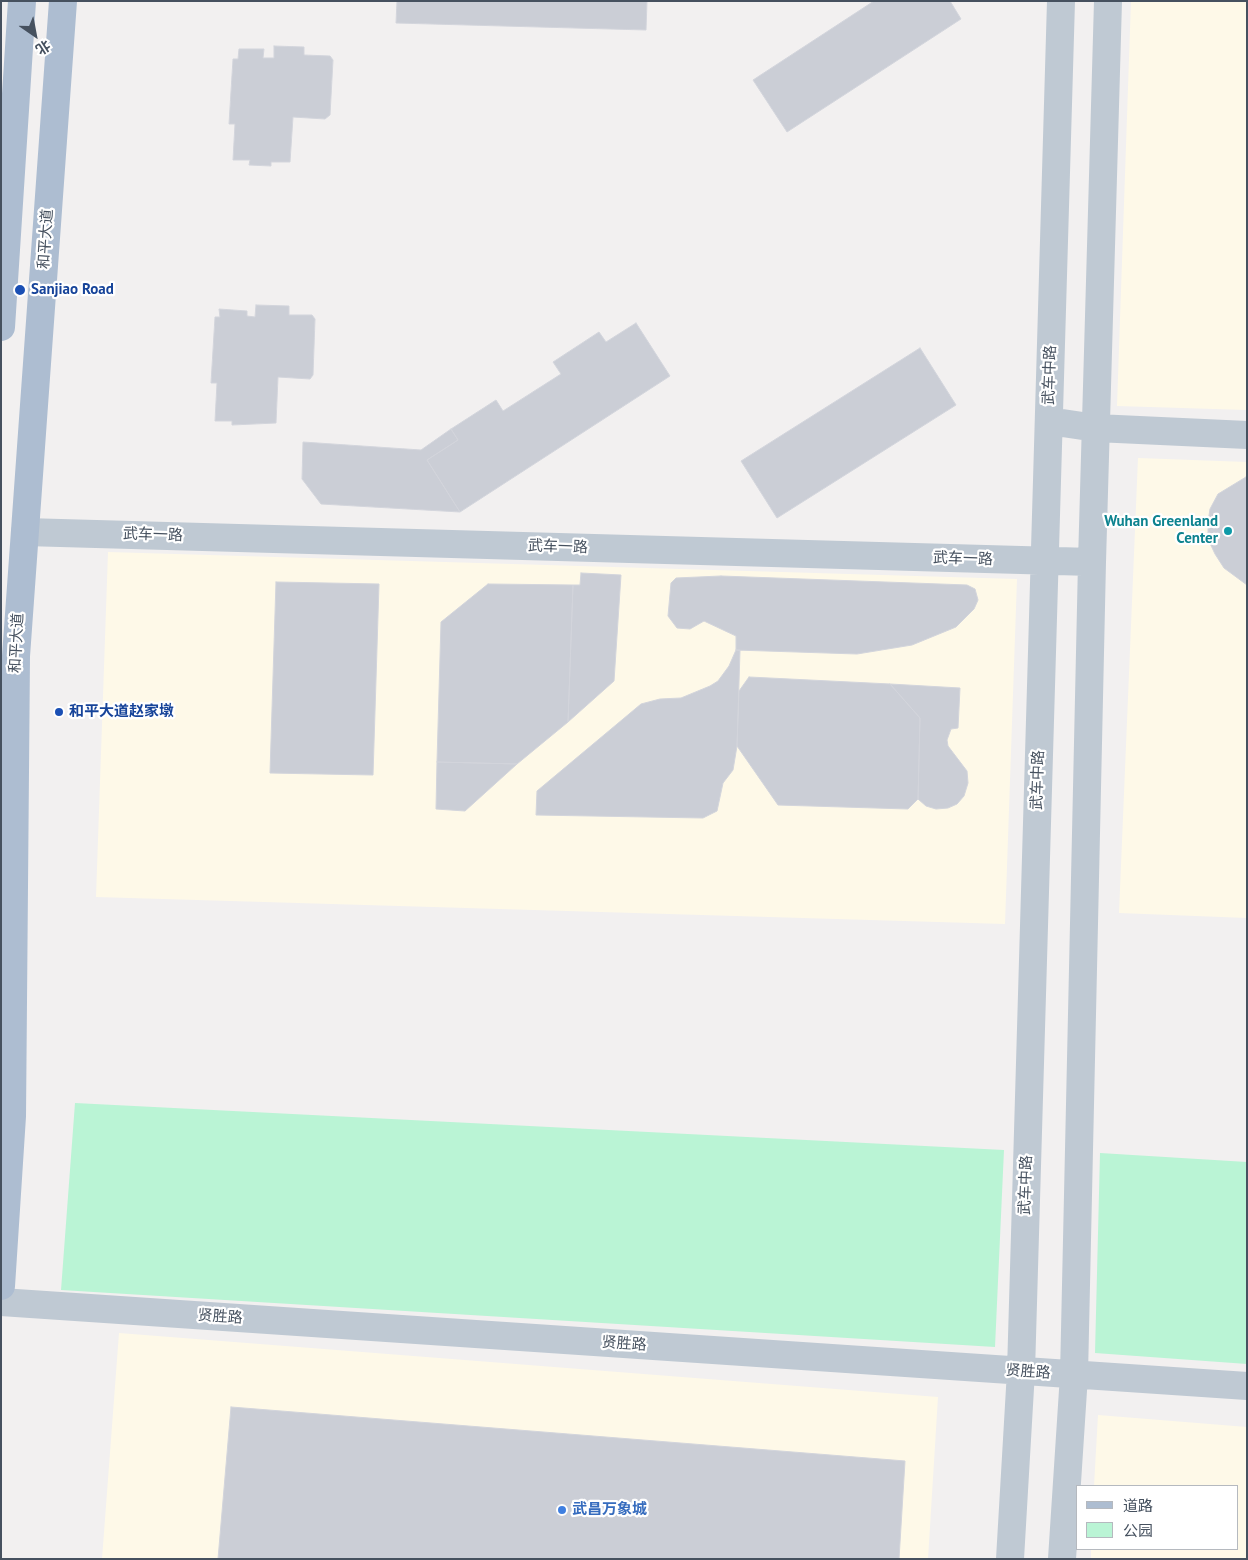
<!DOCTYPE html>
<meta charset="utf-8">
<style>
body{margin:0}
#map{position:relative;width:1248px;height:1560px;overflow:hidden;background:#f2f0f0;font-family:"PT Sans","Noto Sans SC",sans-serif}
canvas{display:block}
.frame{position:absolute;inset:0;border:2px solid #46515f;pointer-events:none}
.legend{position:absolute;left:1076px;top:1485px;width:162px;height:65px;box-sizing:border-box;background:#fff;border:1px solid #b5b9bf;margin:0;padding:6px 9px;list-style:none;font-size:15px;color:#46515f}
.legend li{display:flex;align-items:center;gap:10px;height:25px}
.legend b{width:25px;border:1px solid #b5b9bf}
.north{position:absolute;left:10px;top:10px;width:50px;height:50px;-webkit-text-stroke:4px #fff;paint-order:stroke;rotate:147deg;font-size:14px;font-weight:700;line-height:20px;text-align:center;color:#46515f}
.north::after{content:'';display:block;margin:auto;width:18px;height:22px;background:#46515f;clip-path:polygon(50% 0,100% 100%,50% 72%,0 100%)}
</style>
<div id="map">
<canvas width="1248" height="1560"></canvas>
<div class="frame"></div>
<ul class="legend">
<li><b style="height:6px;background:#adbdd1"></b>道路</li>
<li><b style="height:14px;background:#baf4d5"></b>公园</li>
</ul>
<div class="north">北</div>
</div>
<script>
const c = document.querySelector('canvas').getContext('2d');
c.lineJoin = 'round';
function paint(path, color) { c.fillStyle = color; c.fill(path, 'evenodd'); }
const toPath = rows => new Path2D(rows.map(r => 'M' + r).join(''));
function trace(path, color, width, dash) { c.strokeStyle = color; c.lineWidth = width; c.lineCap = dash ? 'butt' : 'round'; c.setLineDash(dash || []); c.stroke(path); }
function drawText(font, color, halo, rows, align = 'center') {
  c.font = font + ' "PT Sans","Noto Sans SC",sans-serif'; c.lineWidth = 4.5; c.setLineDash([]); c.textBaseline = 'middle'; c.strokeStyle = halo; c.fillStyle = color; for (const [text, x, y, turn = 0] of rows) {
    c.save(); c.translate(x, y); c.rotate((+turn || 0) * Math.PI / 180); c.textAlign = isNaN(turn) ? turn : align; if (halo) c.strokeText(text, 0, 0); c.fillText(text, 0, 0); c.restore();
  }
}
paint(toPath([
 [1131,1,1247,1,1247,410,1117,406],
 [1138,458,1247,462,1247,918,1119,913],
 [108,552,1017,579,1005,924,96,897],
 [119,1333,938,1397,928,1559,102,1559],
 [1098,1415,1247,1427,1247,1559,1091,1559,1091,1549,1237,1549,1237,1486,1094,1486]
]), '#fef9e8');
paint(toPath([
 [75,1103,1004,1150,995,1347,61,1290],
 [1100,1153,1247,1162,1247,1364,1095,1353]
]), '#baf4d5');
const building = toPath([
 [397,1,647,1,646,30,396,23,397,1],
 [874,1,950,1,961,19,787,132,753,80,874,1],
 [274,46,304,47,304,55,330,56,333,60,330,115,325,119,293,117,290,162,271,162,271,166,249,165,250,160,233,160,235,124,229,124,233,59,238,59,239,49,264,49,263,58,274,58,274,46],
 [256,305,289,306,289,315,312,315,315,319,313,375,310,379,278,377,276,423,232,425,232,421,215,421,217,383,211,383,215,317,220,317,219,309,247,311,247,316,255,317,256,305],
 [636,323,670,376,460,512,427,460,458,440,451,429,496,400,503,411,561,374,553,362,599,332,606,342,636,323],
 [920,348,956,405,777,518,741,461,920,348],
 [451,429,458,440,427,460,460,512,321,504,302,479,303,442,421,450,451,429],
 [1246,477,1247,477,1247,585,1224,568,1215,554,1208,539,1208,522,1210,509,1218,494,1246,477],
 [581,573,621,575,614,681,568,722,573,585,580,585,581,573],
 [721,576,967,585,975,589,978,600,974,609,956,627,912,645,857,654,736,650,736,636,704,621,690,629,677,628,668,616,671,583,676,578,721,576],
 [276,582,379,584,373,775,270,773,276,582],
 [488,584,573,585,568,722,517,764,437,762,441,622,488,584],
 [736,650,740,650,737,746,733,770,723,783,717,811,703,818,536,815,537,791,641,704,660,699,681,698,710,686,718,681,729,666,736,650],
 [749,677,890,684,920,718,918,799,908,809,778,805,737,746,739,691,749,677],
 [890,684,960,688,958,728,951,729,947,740,948,746,967,771,968,783,964,796,957,804,948,808,936,809,926,806,918,799,920,718,890,684],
 [437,762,517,764,465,811,436,809,437,762],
 [231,1407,905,1461,899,1559,218,1559,231,1407]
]);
paint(building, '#cbced6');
trace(building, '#d3d5dc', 1);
trace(toPath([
 [1049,421,1096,428,1247,435],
 [25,532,1092,562],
 [1,1302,1247,1386],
 [1010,1559,1021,1371,1061,1],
 [1062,1559,1074,1375,1092,562,1108,1]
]), '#bfc9d3', 28);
trace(toPath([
 [1,327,22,1],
 [1,1286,12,1116,16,656,63,1]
]), '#adbdd1', 28);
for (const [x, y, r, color] of [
 [20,290,6,"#1a4fb4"],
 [1228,531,5,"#0f9aa8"],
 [59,712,5,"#1a4fb4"],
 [562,1510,5,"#3f7fe0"]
]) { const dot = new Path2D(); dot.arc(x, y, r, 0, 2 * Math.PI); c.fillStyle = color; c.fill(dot); trace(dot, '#fff', 2); }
drawText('15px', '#46515f', '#fff', [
 ["和平大道",46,239,-86],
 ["武车中路",1050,375,-88],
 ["武车一路",153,535,2],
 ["武车一路",558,547,2],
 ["武车一路",963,559,2],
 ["和平大道",17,643,-87],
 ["武车中路",1038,780,-88],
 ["武车中路",1026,1185,-88],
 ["贤胜路",220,1317,4],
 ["贤胜路",624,1344,4],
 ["贤胜路",1028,1372,4]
]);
drawText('bold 15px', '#164399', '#fff', [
 ["Sanjiao Road",31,290],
 ["和平大道赵家墩",69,712]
], 'left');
drawText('bold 15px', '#0d838f', '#fff', [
 ["Wuhan Greenland",1218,522],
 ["Center",1218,539]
], 'right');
drawText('bold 15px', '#366cbe', '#fff', [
 ["武昌万象城",572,1510]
], 'left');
</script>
